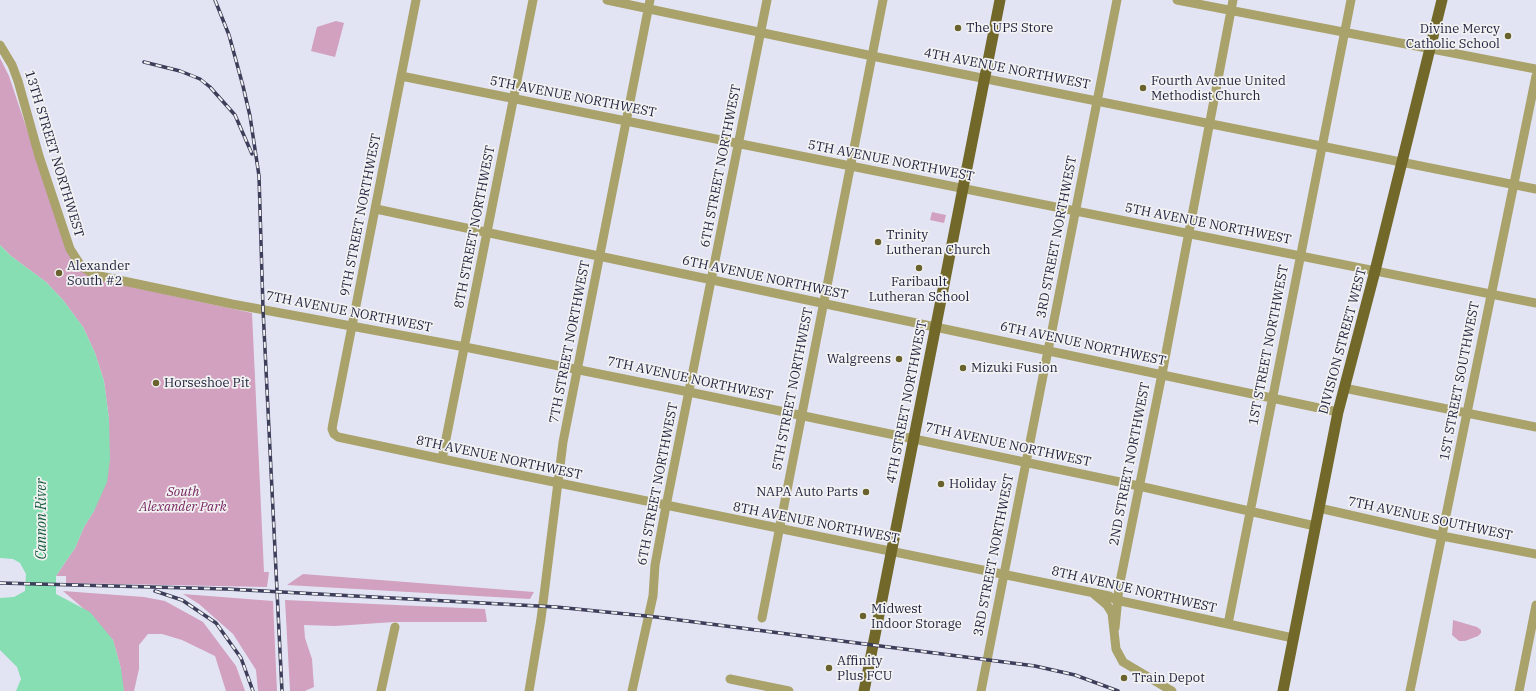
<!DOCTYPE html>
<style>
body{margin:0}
canvas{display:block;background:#e2e4f4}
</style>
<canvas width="1536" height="691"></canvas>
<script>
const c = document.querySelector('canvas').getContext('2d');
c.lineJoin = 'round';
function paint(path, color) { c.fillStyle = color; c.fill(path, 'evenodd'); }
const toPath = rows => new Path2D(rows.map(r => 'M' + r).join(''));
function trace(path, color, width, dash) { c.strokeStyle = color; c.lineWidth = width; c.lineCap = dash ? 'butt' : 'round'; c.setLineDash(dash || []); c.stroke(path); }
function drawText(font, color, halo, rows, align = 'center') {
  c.font = font + ' "IBM Plex Serif",serif'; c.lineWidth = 3.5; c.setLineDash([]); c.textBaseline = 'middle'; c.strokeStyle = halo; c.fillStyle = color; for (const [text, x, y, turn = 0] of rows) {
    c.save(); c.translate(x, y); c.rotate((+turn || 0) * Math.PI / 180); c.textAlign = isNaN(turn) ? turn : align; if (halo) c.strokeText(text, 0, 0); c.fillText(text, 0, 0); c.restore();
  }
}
paint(toPath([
 [336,21,344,23,335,57,311,51,317,27],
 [0,58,9,76,69,255,76,267,99,280,252,313,264,572,269,572,267,587,66,583,66,576,56,576,75,548,84,527,94,511,109,419,104,381,95,353,83,327,63,300,46,282,11,256,0,245],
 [932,212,946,215,944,223,930,220],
 [303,574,534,592,530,599,287,585],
 [63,591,144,597,165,601,203,622,236,666,245,691,226,691,215,656,182,640,162,634,148,634,139,645,139,669,134,691,121,691,121,669,113,640,84,609],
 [183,594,273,601,277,691,258,691,256,670,233,634,199,604],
 [285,600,485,609,487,622,394,622,335,626,304,625,305,638,312,659,314,687,305,691,290,691],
 [1453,620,1477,627,1481,630,1481,633,1478,636,1465,641,1459,641,1452,635]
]), '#d2a1bf');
paint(toPath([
 [0,245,11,256,46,282,63,300,83,327,95,353,104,381,109,419,110,459,107,482,94,511,84,527,75,548,56,576,56,594,90,612,113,640,121,669,124,691,16,691,21,679,17,667,0,650,0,598,14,597,25,591,26,574,20,563,13,559,0,558]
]), '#86deb2');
trace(toPath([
 [416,0,333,423,332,429,334,434,338,437,442,459,1109,596,1116,600,1293,638],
 [607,0,882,58,1536,189],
 [1177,0,1536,69],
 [0,45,12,65,18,81,39,156,70,249,81,266,95,275,232,304,465,347,689,392,1139,486,1315,526],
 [401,76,1536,303],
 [376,209,1338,412],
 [1344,388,1536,427],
 [442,459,533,0],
 [1319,508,1442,536,1536,554],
 [1094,594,1107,605,1112,613,1116,649,1123,662,1172,691],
 [762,618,883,0],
 [1228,624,1351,0],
 [1115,628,1119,587,1162,374,1233,0],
 [730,679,789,691],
 [381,691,395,627],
 [529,691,541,619,563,442,650,0],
 [632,691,653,596,655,565,666,506,767,0],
 [981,691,1117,0],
 [1410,691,1536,76],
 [1519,691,1536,605]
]), '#aaa26b', 9);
trace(toPath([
 [864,691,1000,0],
 [1283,691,1338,412,1375,271,1442,0]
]), '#716829', 11);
const rail = toPath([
 [215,0,229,35,243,86,250,116,259,176,263,309,282,691],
 [144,62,180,71,200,79,210,87,235,115,252,154],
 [0,583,227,589,556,607,656,617,1035,666,1075,675,1118,691],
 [155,591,182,600,216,623,241,658,253,691]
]);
trace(rail, '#3d3e59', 3.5);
trace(rail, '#f2f2f2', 2, [6]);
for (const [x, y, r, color] of [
 [958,28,4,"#69622e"],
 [1508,36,4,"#69622e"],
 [1143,88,4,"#69622e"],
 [878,242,4,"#69622e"],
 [919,268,4,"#69622e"],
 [59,273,4,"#69622e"],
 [899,359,4,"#69622e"],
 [963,368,4,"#69622e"],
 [156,383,4,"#69622e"],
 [941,484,4,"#69622e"],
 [866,492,4,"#69622e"],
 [863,616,4,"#69622e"],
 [829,668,4,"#69622e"],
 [1124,678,4,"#69622e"]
]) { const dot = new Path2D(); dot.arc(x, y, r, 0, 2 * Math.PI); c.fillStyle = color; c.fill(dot); trace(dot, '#f2f2f2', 1.5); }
drawText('13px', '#1f203d', '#f2f2f2', [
 ["The UPS Store",966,28],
 ["Divine Mercy",1500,29,"right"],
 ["Catholic School",1500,44,"right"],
 ["Fourth Avenue United",1151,81],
 ["Methodist Church",1151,96],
 ["Trinity",886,235],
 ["Lutheran Church",886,250],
 ["Alexander",67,266],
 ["South #2",67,281],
 ["Faribault",919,282,"center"],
 ["Lutheran School",919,297,"center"],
 ["Walgreens",891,359,"right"],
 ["Mizuki Fusion",971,368],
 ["Horseshoe Pit",164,383],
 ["Holiday",949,484],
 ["NAPA Auto Parts",858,492,"right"],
 ["Midwest",871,609],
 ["Indoor Storage",871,624],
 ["Affinity",837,661],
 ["Plus FCU",837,676],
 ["Train Depot",1132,678]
], 'left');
drawText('13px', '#1f203d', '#f2f2f2', [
 ["4TH AVENUE NORTHWEST",1007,69,11],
 ["5TH AVENUE NORTHWEST",573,97,11],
 ["13TH STREET NORTHWEST",54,154,73],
 ["5TH AVENUE NORTHWEST",891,161,11],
 ["6TH STREET NORTHWEST",721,166,-79],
 ["9TH STREET NORTHWEST",361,215,-79],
 ["5TH AVENUE NORTHWEST",1208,224,11],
 ["8TH STREET NORTHWEST",475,227,-79],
 ["3RD STREET NORTHWEST",1057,237,-79],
 ["6TH AVENUE NORTHWEST",765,278,12],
 ["7TH AVENUE NORTHWEST",349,312,11],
 ["DIVISION STREET WEST",1343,341,-75],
 ["7TH STREET NORTHWEST",570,342,-79],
 ["6TH AVENUE NORTHWEST",1083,344,12],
 ["1ST STREET NORTHWEST",1269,345,-79],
 ["7TH AVENUE NORTHWEST",690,379,12],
 ["1ST STREET SOUTHWEST",1460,381,-79],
 ["5TH STREET NORTHWEST",793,389,-79],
 ["4TH STREET NORTHWEST",907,402,-79],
 ["7TH AVENUE NORTHWEST",1008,445,12],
 ["8TH AVENUE NORTHWEST",499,458,12],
 ["2ND STREET NORTHWEST",1130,464,-79],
 ["6TH STREET NORTHWEST",658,484,-79],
 ["7TH AVENUE SOUTHWEST",1430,519,12],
 ["8TH AVENUE NORTHWEST",816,523,11],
 ["3RD STREET NORTHWEST",994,555,-79],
 ["8TH AVENUE NORTHWEST",1134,590,13]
]);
drawText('italic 13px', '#731f5b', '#f2f2f2', [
 ["South",183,492],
 ["Alexander Park",183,507]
]);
drawText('italic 14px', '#185b3f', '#f2f2f2', [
 ["Cannon River",42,519,-90]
]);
</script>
